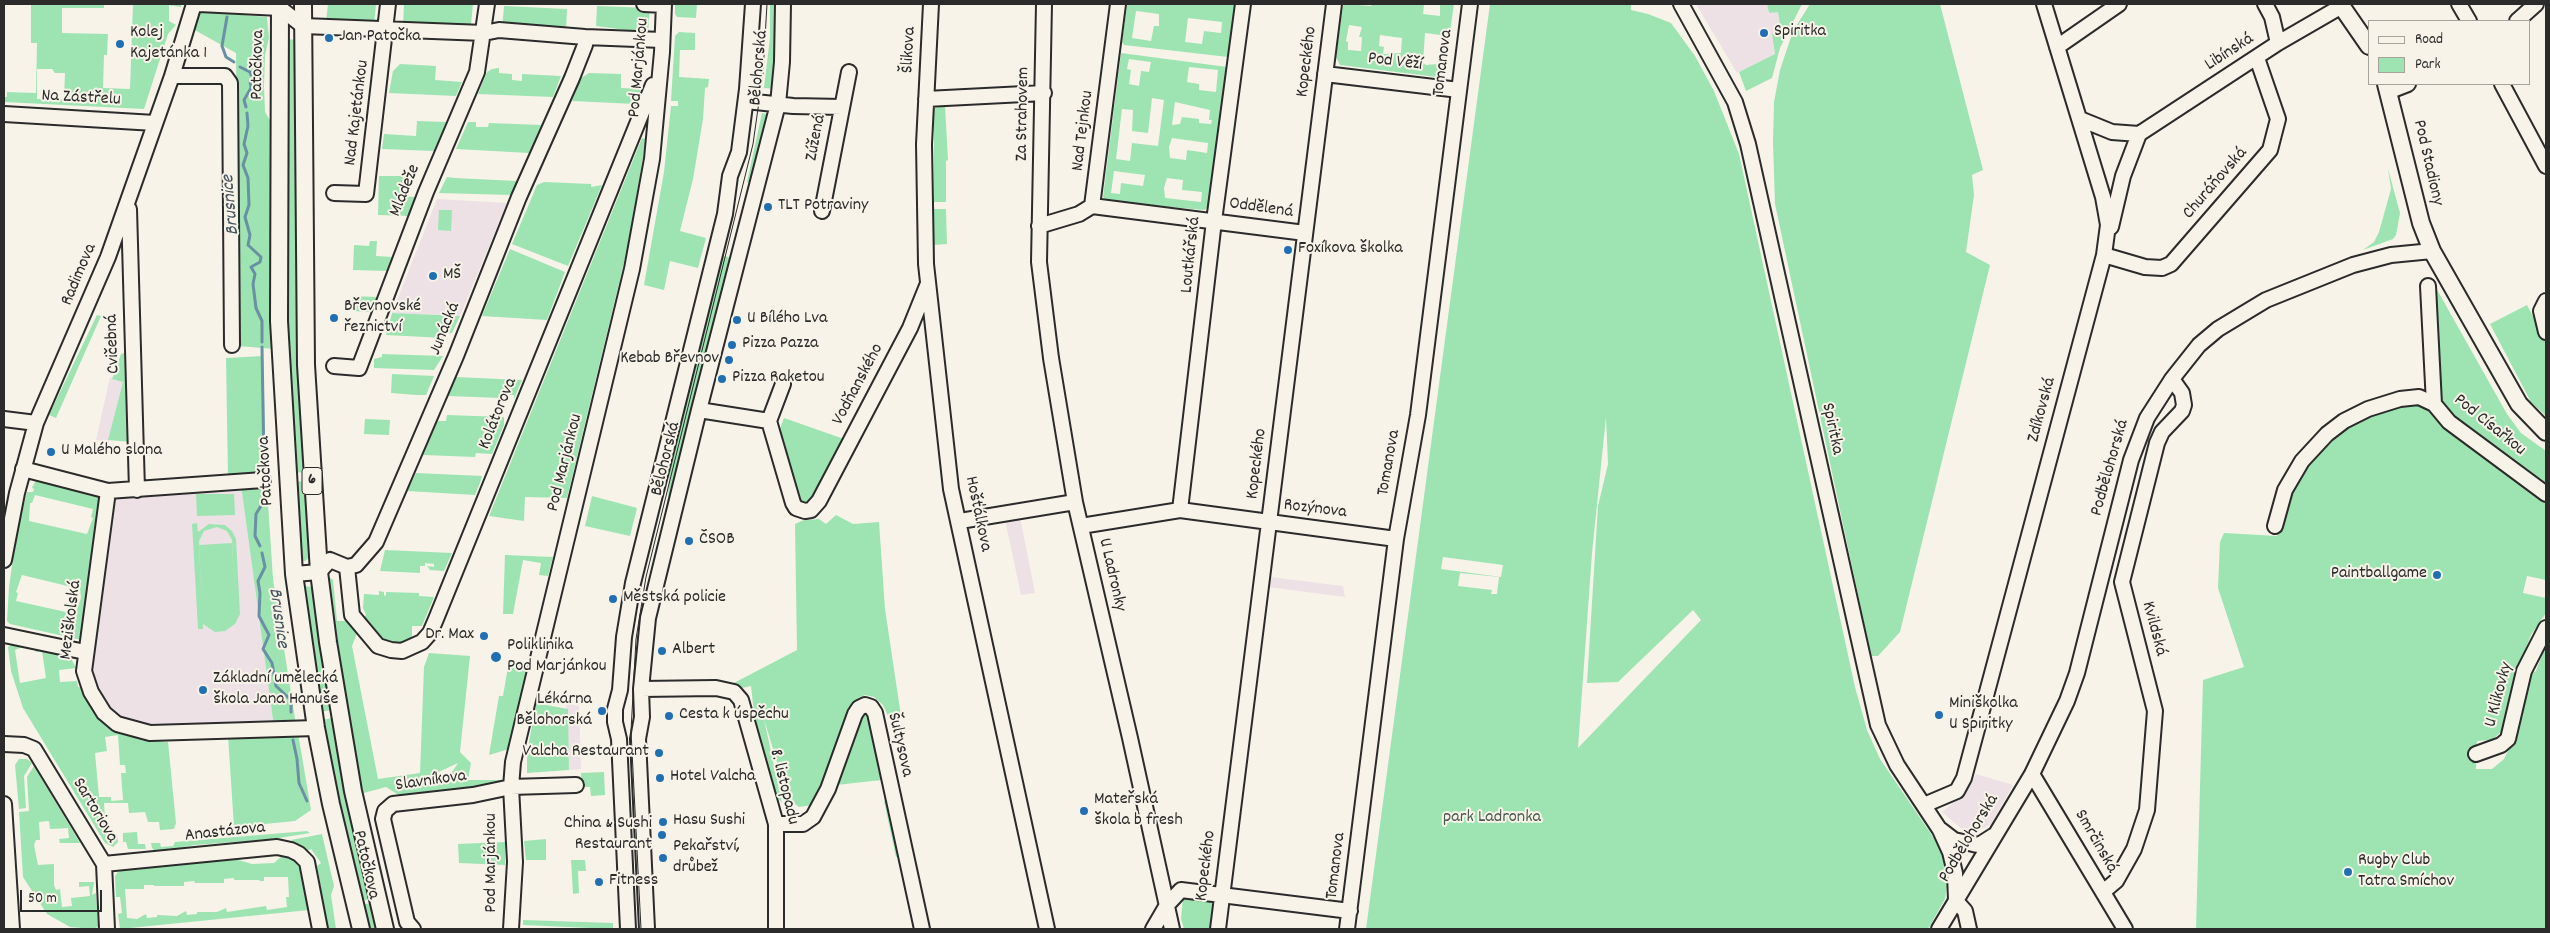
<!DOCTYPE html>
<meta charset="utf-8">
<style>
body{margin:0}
#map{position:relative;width:2550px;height:933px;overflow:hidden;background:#f7f3e8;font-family:Dekko,sans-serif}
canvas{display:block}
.frame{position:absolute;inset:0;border:5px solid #2b2b2b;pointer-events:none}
.legend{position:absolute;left:2368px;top:20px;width:162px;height:65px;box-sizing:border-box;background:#f7f3e8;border:1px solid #a5a39c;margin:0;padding:6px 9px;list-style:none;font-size:15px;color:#2b2b2b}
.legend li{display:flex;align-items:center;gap:10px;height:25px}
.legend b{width:25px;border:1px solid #a5a39c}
.scale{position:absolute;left:20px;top:890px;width:82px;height:22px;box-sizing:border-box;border:2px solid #2b2b2b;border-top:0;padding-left:6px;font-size:15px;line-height:18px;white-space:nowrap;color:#2b2b2b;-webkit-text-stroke:4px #f7f3e8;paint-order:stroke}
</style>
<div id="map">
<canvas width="2550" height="933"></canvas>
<div class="frame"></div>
<ul class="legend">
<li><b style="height:6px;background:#f7f3e8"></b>Road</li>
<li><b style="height:14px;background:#9de4b2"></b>Park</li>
</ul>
<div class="scale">50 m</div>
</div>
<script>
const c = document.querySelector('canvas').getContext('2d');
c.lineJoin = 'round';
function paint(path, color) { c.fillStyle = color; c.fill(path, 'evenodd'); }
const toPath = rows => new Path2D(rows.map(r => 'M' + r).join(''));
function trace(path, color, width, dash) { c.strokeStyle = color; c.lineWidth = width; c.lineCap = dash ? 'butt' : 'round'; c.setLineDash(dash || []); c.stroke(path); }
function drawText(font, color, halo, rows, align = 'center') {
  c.font = font + ' Dekko,sans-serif'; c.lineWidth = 4; c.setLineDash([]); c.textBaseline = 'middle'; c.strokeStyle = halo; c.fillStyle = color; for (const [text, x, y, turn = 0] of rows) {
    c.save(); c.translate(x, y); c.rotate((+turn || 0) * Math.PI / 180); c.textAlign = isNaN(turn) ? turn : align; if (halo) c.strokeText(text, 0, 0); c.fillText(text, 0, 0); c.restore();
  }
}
paint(toPath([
 [1696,4,1767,4,1769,13,1778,11,1781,32,1772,34,1775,54,1737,73],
 [437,199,507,203,460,316,392,313],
 [110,377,125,380,109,442,96,440],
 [241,485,274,727,150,730,119,718,103,704,90,672,111,494],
 [1020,517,1035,593,1021,595,1005,520],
 [1270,577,1343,586,1345,597,1268,587],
 [566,703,579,706,581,769,569,770],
 [1976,774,2013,785,1991,824,1978,831,1964,831,1942,812,1967,791]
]), '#ede1e6');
paint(toPath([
 [31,4,104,4,104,8,62,8,62,33,108,34,107,55,104,55,103,88,130,89,133,4,181,4,181,7,169,5,169,21,176,25,168,34,144,109,4,102,4,97,7,97,7,92,36,93,37,43,31,43],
 [37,69,52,69,55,73,65,73,64,99,37,99],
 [328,4,376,4,374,25,326,22],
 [404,4,473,4,471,24,403,25],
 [675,4,697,4,696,18,677,17,675,14],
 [770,4,779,4,775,89,764,88,770,37],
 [1127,4,1235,4,1228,57,1124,45,1122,42],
 [1136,11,1159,14,1159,26,1154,26,1151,41,1132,38],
 [1188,18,1222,22,1221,33,1204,31,1202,44,1185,42],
 [1343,4,1371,6,1372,4,1424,4,1423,14,1440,16,1440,4,1454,4,1444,74,1437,77,1340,65,1336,57],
 [1349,25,1362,27,1359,37,1362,37,1361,51,1348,50,1348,42,1346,41],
 [1425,33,1448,36,1448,38,1443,38,1442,40,1438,64,1426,65,1423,63],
 [1380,35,1402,38,1401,53,1383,54,1384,47,1379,46],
 [1490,4,1631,4,1631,10,1648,14,1671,23,1695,56,1714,91,1739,154,1855,687,1867,730,1880,759,1940,847,1943,857,1948,879,1945,899,1928,929,1366,929],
 [1606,417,1608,464,1598,506,1587,683,1618,682,1693,610,1701,620,1578,748,1592,553],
 [1443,557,1503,565,1501,577,1441,569],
 [1460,573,1499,577,1497,594,1491,594,1492,590,1458,586],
 [1767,4,1802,4,1780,48,1772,78,1746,91,1739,72,1775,54,1772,34,1781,32,1778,12,1769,13],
 [1810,4,1940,4,1983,170,1972,175,1974,195,1966,252,1990,265,1900,632,1878,656,1871,656,1775,204,1773,143,1774,102,1780,70,1793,31],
 [504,6,567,9,566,31,502,29],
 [597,6,650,8,648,33,596,26],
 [199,11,267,17,269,38,265,55,264,86,265,112,273,125,275,349,238,346,236,53,191,28],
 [679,32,695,33,695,50,680,50,679,77,709,79,708,87,705,88,703,119,693,179,680,231,706,238,698,268,670,261,664,290,644,285,664,172,671,106,678,106,678,101,671,101,675,36],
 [285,39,297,40,305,472,293,473,287,322],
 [1121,53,1227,67,1209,205,1205,210,1108,202,1103,197],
 [1129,59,1151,62,1149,72,1141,71,1139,86,1129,84,1131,70,1127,69],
 [1189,67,1218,70,1216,92,1199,90,1199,84,1187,82],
 [1152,98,1164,100,1158,146,1132,143,1130,161,1116,159,1122,109,1133,110,1132,131,1148,133],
 [1175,102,1210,110,1209,120,1212,120,1211,124,1199,123,1199,119,1182,117,1180,124,1172,125],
 [1172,138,1208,143,1207,153,1187,150,1186,160,1170,158,1169,147],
 [1114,171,1145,175,1143,186,1121,183,1120,194,1111,193],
 [1167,178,1183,180,1182,190,1202,192,1201,202,1165,198,1164,188],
 [400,64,436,66,435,80,462,82,456,96,389,93,393,71],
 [499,68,499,73,512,74,512,80,522,81,522,74,561,76,553,97,478,94,487,72,492,69],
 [589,73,621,74,621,88,641,89,635,104,572,101,581,78],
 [945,106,948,160,946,161,946,202,934,202,934,108],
 [762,113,770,115,754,184,747,182],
 [417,121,446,122,434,151,382,149,384,134,416,136],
 [468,122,476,122,476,127,488,127,489,123,541,125,529,153,456,149],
 [642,138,646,139,629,242,567,498,525,497,524,521,489,516],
 [2388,169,2400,213,2396,235,2393,239,2363,250,2374,242,2379,232,2391,189],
 [379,176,403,176,402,196,416,197,409,216,378,215],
 [447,177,455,178,517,181,511,195,439,193],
 [544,182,591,184,591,187,602,185,568,266,512,244,537,185],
 [934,209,946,209,947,244,933,245],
 [439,210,452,210,451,231,438,230],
 [370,241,377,241,376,256,393,257,387,271,353,270,354,245,369,246],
 [510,249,565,272,547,320,482,316],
 [718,254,735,259,645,606,668,498,671,444],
 [2431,279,2507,414,2521,433,2546,451,2546,483,2450,418,2442,404],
 [352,296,377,297,371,312,352,311],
 [2527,305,2546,341,2546,416,2531,402,2490,324],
 [392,313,460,316,452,333,444,334,444,338,386,335],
 [97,315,101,316,56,418,49,415],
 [124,353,130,353,131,442,108,440,123,382,112,379,121,354],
 [382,354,413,355,443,356,434,370,374,368,374,359,382,357],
 [263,356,266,475,228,478,226,358],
 [392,374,434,376,426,395,417,395,391,393],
 [456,377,522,380,514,399,514,395,500,395,500,398,448,396],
 [2422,403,2427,405,2538,498,2546,500,2546,580,2527,576,2523,593,2546,598,2546,613,2531,635,2518,668,2515,668,2504,729,2492,740,2477,741,2476,769,2492,769,2504,759,2516,735,2529,675,2536,671,2546,644,2546,929,2196,929,2203,680,2244,667,2218,588,2220,542,2224,533,2277,536,2288,496,2311,460,2335,434,2365,417,2401,404],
 [447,415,504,417,504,425,492,454,476,453,475,457,423,455,437,421,446,421],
 [784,418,844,439,812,501,805,504,799,499,779,431],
 [365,419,390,420,389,435,364,434],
 [416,473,482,476,481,480,475,495,407,491],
 [36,480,102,495,86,641,10,624,7,621,9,587,16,537,27,492,33,492,34,489,32,488],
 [35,495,93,509,91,517,93,518,87,534,29,521,30,503,32,503],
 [22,575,80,589,81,598,75,614,16,601,18,593,16,592],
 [305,481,310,557,305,561,300,561,294,482],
 [241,485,263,485,267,488,273,579,296,725,274,727],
 [196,494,234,494,235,515,197,516],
 [592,496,637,508,630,536,585,526],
 [836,515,853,524,879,522,885,609,901,716,889,718,883,705,874,697,865,695,858,698,849,715,825,783,813,805,799,807,788,799,764,719,782,803,774,794,755,721,751,686,742,688,733,687,732,684,797,650,795,524,804,520,819,519,826,524],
 [197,523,198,532,209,524,225,525,232,531,236,539,240,614,235,624,225,631,215,632,203,624,203,629,198,629,192,524],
 [217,527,227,531,232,540,236,610,232,543,199,545,202,612,199,541,204,531],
 [385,550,452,553,444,571,430,570,427,566,434,567,434,564,425,563,425,566,420,566,420,573,380,571],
 [505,555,553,557,548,576,539,575,541,563,523,560,513,614,503,614],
 [328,576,333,580,337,621,348,621,357,633,352,646,378,779,420,773,424,667,429,653,470,656,460,752,471,763,468,780,502,780,503,789,402,797,386,787,360,794],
 [458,763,445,783,413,784],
 [304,586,313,587,316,593,331,710,320,712,302,591],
 [379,591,384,592,384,596,386,595,386,592,419,593,419,596,434,597,422,626,412,626,412,642,380,642,363,618,366,615,363,608,364,594,379,595],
 [13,644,24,646,15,650,20,683,46,678,42,651,36,652,33,648,69,655,76,668,59,670,60,682,77,681,78,687,81,687,91,708,107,726,123,735,161,738,161,742,168,742,176,823,174,829,160,830,159,822,148,822,145,812,129,813,128,803,104,803,106,834,117,834,118,842,113,847,105,843,23,708,11,671,8,647],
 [118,735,120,765,125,765,126,773,121,773,123,800,111,801,111,797,99,797,95,753,107,751,105,737],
 [509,661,530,665,509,749,489,755,499,696,503,696],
 [536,703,568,709,569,770,527,773,527,753],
 [866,713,871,720,882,780,836,785,860,720],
 [333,718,371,899,359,901,321,720],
 [298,733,311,810,295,821,234,827,228,736],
 [19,759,27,759,32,763,24,776,26,808,19,809,15,765],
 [34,766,80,843,60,843,59,839,69,838,68,828,50,829,49,821,39,822,40,840,36,840,34,845,38,865,54,864,54,885,56,890,60,889,62,907,72,906,71,898,90,896,89,886,79,887,79,882,94,882,92,895,96,893,98,926,95,929,70,927,47,914,23,877,19,812,29,811,27,777],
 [604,772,605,795,591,796,590,787,582,787,581,773],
 [887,800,899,857,896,857,884,801],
 [307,831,310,833,273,839,195,845,156,852,152,848,151,843,160,843,161,847,173,846,175,842],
 [137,832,138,844,145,844,146,849,128,849,126,842,123,842,123,833],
 [322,834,334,886,331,895,336,929,328,929,317,866,321,863,311,849,307,851,291,840],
 [546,839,546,860,526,860,524,841],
 [505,842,505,865,459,863,458,844],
 [283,855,293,859,303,872,309,910,120,929,118,914,122,913,120,897,116,897,115,876,120,869,235,859,252,864,274,863],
 [264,877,288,877,289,897,286,897,287,907,267,910,266,906,227,912,226,908,217,912,197,912,197,914,187,915,186,911,177,916,157,915,157,917,147,918,146,914,137,919,127,918,125,889,144,889,144,885,154,885,154,886,184,886,184,882,194,881,195,883,224,883,224,879,234,878,234,880,259,880,260,881,264,881],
 [571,860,585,860,586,871,578,871,579,893,573,894],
 [1183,897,1215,901,1211,929,1184,929,1181,919],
 [371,903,379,929,367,929,361,905],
 [523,920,613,923,613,929,523,925]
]), '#9de4b2');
trace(toPath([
 [227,17,222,46,226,57,234,62],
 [240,67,250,72,251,75],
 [246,107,244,100,251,88,250,80],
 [247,113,248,126,244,144,247,153,243,165,248,178,249,205,245,217,250,235,248,245,261,257,260,262,251,267,255,274,253,284,256,308,262,321,262,342],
 [262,347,264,465],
 [260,546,255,536,256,514,264,501,264,494],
 [262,553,265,567,258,581,260,593,259,616,269,635,263,649,272,663,276,686,291,700,291,712],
 [293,740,297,759,299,783,307,801]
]), '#6a90a4', 3);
const minor = toPath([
 [199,4,280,8],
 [644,4,664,5],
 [931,4,924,144,926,264,951,489,1047,929],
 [1044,4,1039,262,1051,358,1075,502,1130,738,1172,929],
 [1681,4,1735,102,1748,144,1878,725,1897,765,1940,830,1950,852,1955,873,1956,901],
 [2265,4,2272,17,2278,43],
 [2459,4,2469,21],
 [280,8,303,26,484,33,499,30,585,37,662,40],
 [2517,21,2536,4],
 [2057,47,2119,4],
 [1325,74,1459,90],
 [172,76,225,76,230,83,232,345],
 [2502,84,2546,166],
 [2390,91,2408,84],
 [926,99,1044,93],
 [746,101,793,106,842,107],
 [4,114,155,123],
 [2080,119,2112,132,2139,134],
 [334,193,366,194,388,4],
 [1092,206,1305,233],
 [1092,206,1118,4],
 [129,209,137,490],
 [822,211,849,72],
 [1039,226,1079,214,1092,206],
 [2111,227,2123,176,2139,134,2278,43,2342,6],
 [2104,255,2145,267,2162,268,2171,264,2270,150,2278,119,2257,58],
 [2428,286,2434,404],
 [2546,301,2541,311,2546,332],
 [334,366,359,368,426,192,477,72,487,4],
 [783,384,769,421,793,503,796,508,805,511,811,510,819,501,910,328,927,286],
 [699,410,769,421],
 [4,419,36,423],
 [23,469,108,491,263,480],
 [108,491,84,671,91,692,104,713,117,724,150,733,316,728],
 [1180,510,1214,221,1243,4],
 [960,521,1075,502],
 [1081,526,1180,510,1396,539],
 [2275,526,2285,490,2302,461,2327,434,2344,421,2368,409,2400,399,2419,397,2434,404,2449,422,2546,494],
 [4,560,17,493,36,423,108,257,172,76,194,4],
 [347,567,352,615,378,646,391,650,402,651,422,642,430,633,436,619,653,85],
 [294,574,319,572,330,560,347,567,356,565,376,542,456,356,519,197,572,78,585,45,585,37],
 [4,635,85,652],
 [641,689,716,688,734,692,741,700,776,824,776,929],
 [4,744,24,745,34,749,104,864,107,929],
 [2476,754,2501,745,2508,739,2524,671,2546,628],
 [2032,774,2125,929],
 [4,804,12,929],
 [1924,805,1957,791,1964,778,2104,255,2108,225,2103,197,2044,4],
 [776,824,803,824,813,817,828,789,855,714,859,708,865,705,871,707,875,713,922,929],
 [1941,830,1954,840,1973,844,1979,845,1993,836],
 [104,864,277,847,291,850,299,854,307,862,320,929],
 [2103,892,2116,881,2134,849,2147,810,2155,711,2122,582,2157,443,2162,432,2182,411,2184,405,2182,393,2172,379],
 [1956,901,1965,911,1969,929],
 [413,929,407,922,383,819,385,811,393,804,473,795,511,787,576,785],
 [511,929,515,862,511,787,513,762,632,269,652,159,662,52,664,4],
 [628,929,619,739,615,722,615,709,620,690,624,637,633,583,725,214,730,176,739,152,747,89,753,4],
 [647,929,638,739,642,717,641,689,648,618,699,410,778,104,782,62,783,4],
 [1153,929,1167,905,1181,890,1350,911],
 [1218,929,1334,4],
 [1347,929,1396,539,1418,415,1470,4],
 [1939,929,2032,774,2067,701,2077,673,2131,460,2147,418,2172,379,2199,345,2218,329,2266,300,2353,265,2391,255,2432,251]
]);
const major = toPath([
 [280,4,279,321,294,574,316,728,331,804,361,929],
 [303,4,306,365,319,572,328,642,353,791,385,929],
 [2340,4,2369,46],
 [2386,84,2421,223,2432,251,2519,404,2546,432]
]);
trace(minor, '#2b2b2b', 18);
trace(major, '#2b2b2b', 20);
trace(minor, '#f7f3e8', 14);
trace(major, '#f7f3e8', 16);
trace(toPath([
 [641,929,631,731,636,639,646,577,753,144,763,73,767,4]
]), '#2b2b2b', 1);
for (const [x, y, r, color] of [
 [1764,33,5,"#1f6fb2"],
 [329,38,5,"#1f6fb2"],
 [120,44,5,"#1f6fb2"],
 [768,207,5,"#1f6fb2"],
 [1288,250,5,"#1f6fb2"],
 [433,276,5,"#1f6fb2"],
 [334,318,5,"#1f6fb2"],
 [737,320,5,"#1f6fb2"],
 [732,345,5,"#1f6fb2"],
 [729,360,5,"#1f6fb2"],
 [722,379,5,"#1f6fb2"],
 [51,452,5,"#1f6fb2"],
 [689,541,5,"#1f6fb2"],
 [2437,575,5,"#1f6fb2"],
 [613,599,5,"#1f6fb2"],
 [484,636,5,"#1f6fb2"],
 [662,651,5,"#1f6fb2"],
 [496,657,6,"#1f6fb2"],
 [203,690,5,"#1f6fb2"],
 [602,711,5,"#1f6fb2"],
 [1939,715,5,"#1f6fb2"],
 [669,716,5,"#1f6fb2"],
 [659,753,5,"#1f6fb2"],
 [660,778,5,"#1f6fb2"],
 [1084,811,5,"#1f6fb2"],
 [663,822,5,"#1f6fb2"],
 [662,835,5,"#1f6fb2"],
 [663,858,5,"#1f6fb2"],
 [2348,872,5,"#1f6fb2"],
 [599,882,5,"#1f6fb2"]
]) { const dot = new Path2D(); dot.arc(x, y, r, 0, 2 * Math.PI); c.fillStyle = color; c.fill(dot); trace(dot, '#f7f3e8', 2); }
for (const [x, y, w] of [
 [312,481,20]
]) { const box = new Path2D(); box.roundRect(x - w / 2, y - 13.5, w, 27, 4); c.fillStyle = '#f7f3e8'; c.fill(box); trace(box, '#2b2b2b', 1); }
drawText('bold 16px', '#2b2b2b', null, [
 ["6",312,481]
]);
drawText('18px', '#2b2b2b', '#f7f3e8', [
 ["Spiritka",1774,33],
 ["Kolej",130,34],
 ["Kajetánka 1",130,55],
 ["Jan Patočka",339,38],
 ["TLT Potraviny",778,207],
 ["Foxíkova školka",1298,250],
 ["MŠ",443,276],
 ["Břevnovské",344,308],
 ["řeznictví",344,329],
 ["U Bílého Lva",747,320],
 ["Pizza Pazza",742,345],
 ["Kebab Břevnov",719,360,"right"],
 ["Pizza Raketou",732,379],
 ["U Malého slona",61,452],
 ["ČSOB",699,541],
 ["Paintballgame",2427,575,"right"],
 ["Městská policie",623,599],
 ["Dr. Max",474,636,"right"],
 ["Poliklinika",507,647],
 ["Pod Marjánkou",507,668],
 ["Albert",672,651],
 ["Základní umělecká",213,680],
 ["škola Jana Hanuše",213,701],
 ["Lékárna",592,701,"right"],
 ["Bělohorská",592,722,"right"],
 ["Miniškolka",1949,705],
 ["U Spiritky",1949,726],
 ["Cesta k úspěchu",679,716],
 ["Valcha Restaurant",649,753,"right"],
 ["Hotel Valcha",670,778],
 ["Mateřská",1094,801],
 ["škola b fresh",1094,822],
 ["Hasu Sushi",673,822],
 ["China & Sushi",652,825,"right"],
 ["Restaurant",652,846,"right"],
 ["Pekařství,",673,848],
 ["drůbež",673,869],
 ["Rugby Club",2358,862],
 ["Tatra Smíchov",2358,883],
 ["Fitness",609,882]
], 'left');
drawText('18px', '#2b2b2b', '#f7f3e8', [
 ["Šlikova",910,50,-87],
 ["Libínská",2230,53,-33],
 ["Kopeckého",1308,62,-83],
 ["Pod Věží",1395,63,7],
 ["Tomanova",1444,63,-83],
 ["Patočkova",259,65,-89],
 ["Pod Marjánkou",640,68,-85],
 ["Bělohorská",760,68,-85],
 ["Na Zástřelu",81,99,3],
 ["Nad Kajetánkou",358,113,-83],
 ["Za Strahovem",1024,114,-89],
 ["Nad Tejnkou",1084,131,-83],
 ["Zúžená",817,138,-79],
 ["Pod Stadiony",2427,163,77],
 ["Churáňovská",2216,184,-49],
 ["Mládeže",406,191,-68],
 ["Oddělená",1261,209,8],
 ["Loutkářská",1192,255,-84],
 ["Radimova",80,275,-67],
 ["Junácká",446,329,-68],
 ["Cvičebná",114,344,-92],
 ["Vodňanského",859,385,-62],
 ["Zdíkovská",2043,410,-75],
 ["Kolátorova",499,414,-68],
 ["Pod Císařkou",2489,426,39],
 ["Spiritka",1831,429,78],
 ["Bělohorská",667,459,-76],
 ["Pod Marjánkou",566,463,-76],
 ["Tomanova",1390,463,-80],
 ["Kopeckého",1258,464,-83],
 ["Podbělohorská",2111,468,-74],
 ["Patočkova",267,471,-93],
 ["Rozýnova",1315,510,7],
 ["Hošťálkova",977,514,78],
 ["U Ladronky",1111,575,77],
 ["Meziškolská",72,620,-83],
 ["Kvildská",2153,629,75],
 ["U Klikovky",2500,695,-75],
 ["Šultysova",899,745,77],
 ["Slavníkova",431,782,-8],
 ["8. listopadu",783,787,76],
 ["Sartoriova",94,811,59],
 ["Anastázova",225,833,-6],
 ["Podbělohorská",1970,839,-59],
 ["Smrčinská",2095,842,60],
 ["Pod Marjánkou",493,863,-90],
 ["Patočkova",365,865,77],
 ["Kopeckého",1207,866,-83],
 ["Tomanova",1337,866,-83]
]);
drawText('18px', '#48594d', '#f7f3e8', [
 ["park Ladronka",1492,819]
]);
drawText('italic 19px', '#45555e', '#f7f3e8', [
 ["Brusnice",232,205,-95],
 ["Brusnice",277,618,82]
]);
</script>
